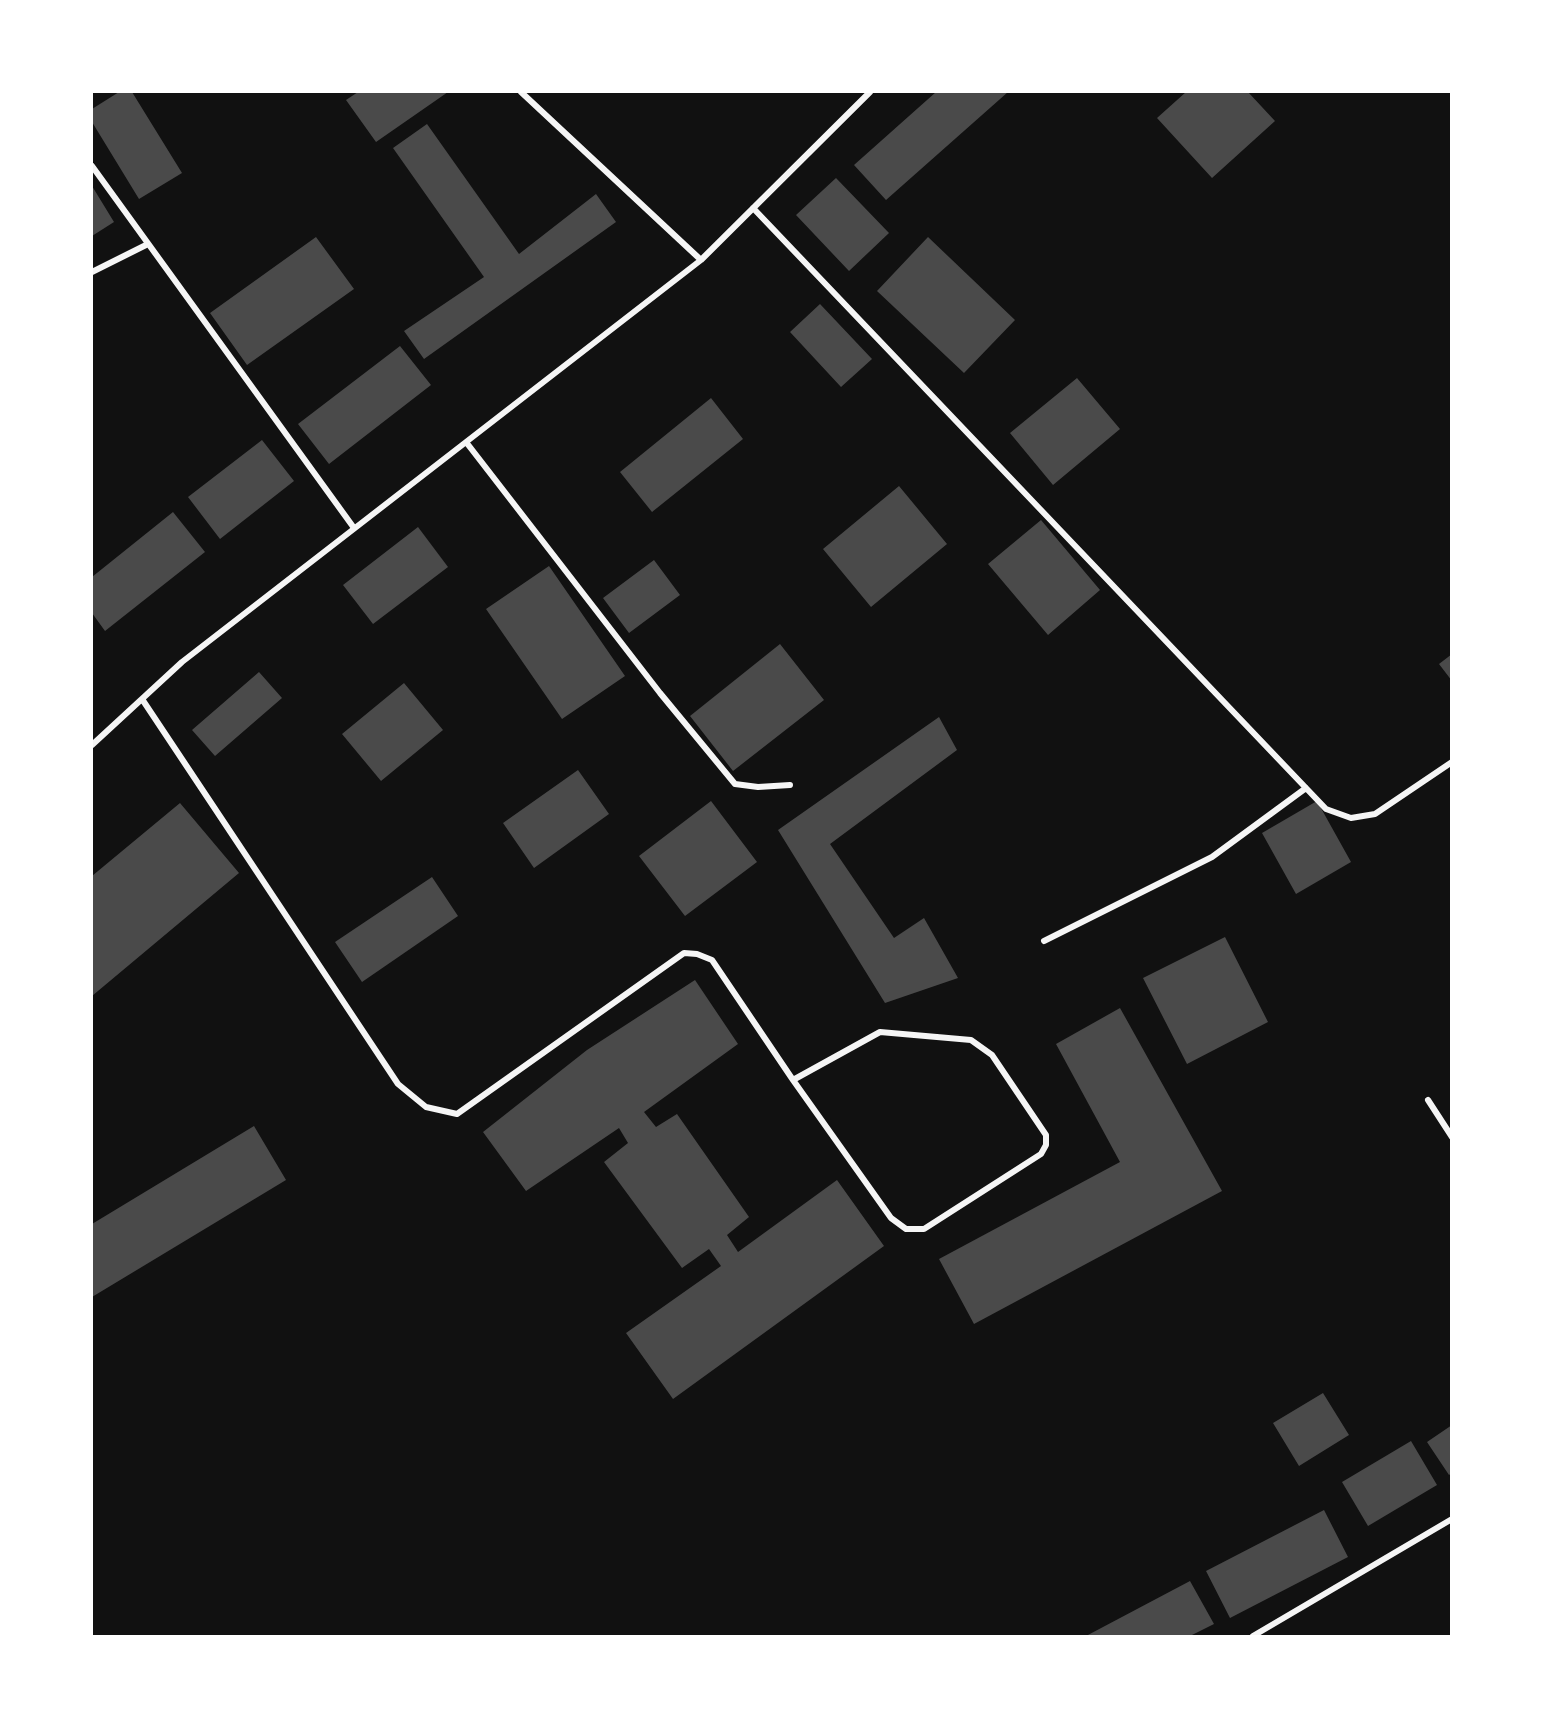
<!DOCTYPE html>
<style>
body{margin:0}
#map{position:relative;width:1543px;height:1728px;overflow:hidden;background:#111;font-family:"Source Sans 3",sans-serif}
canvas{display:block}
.frame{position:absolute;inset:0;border:93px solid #fff;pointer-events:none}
</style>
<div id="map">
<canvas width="1543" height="1728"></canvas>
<div class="frame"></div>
</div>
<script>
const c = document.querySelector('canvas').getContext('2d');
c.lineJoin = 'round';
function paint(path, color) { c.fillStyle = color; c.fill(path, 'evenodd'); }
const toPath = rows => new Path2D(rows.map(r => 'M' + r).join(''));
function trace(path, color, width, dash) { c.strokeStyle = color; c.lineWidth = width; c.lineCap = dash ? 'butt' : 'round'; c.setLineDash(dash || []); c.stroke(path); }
paint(toPath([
 [119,92,132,92,182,173,139,199,92,122,92,109],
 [358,92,448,92,376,142,346,100],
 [936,92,1008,92,886,200,854,165],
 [1186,92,1248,92,1275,121,1212,178,1157,118],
 [427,124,519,254,596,194,616,222,424,359,404,331,484,277,393,148],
 [836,178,889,233,849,271,796,215],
 [92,186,114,222,92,236],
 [316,237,354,289,247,365,210,313],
 [928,237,1015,320,964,373,877,291],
 [820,304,872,359,841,387,790,332],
 [400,346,431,385,329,464,298,424],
 [1077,378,1120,429,1053,485,1010,433],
 [711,398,743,439,652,512,620,472],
 [262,440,294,481,220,539,188,497],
 [899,486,947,544,871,607,823,549],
 [173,512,205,552,105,631,92,613,92,577],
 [1041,520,1100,590,1048,635,988,564],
 [418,527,448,567,373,624,343,585],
 [654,560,680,595,629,633,603,598],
 [549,566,625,676,562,719,486,609],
 [780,644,824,700,733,771,690,716],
 [1452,654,1452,681,1439,664],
 [259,672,282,698,215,756,192,730],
 [404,683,443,730,381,781,342,734],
 [939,717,957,750,830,844,894,938,924,918,958,978,885,1003,778,830],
 [578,770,609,814,534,868,503,823],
 [711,801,757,862,685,916,639,856],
 [1317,801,1351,862,1296,894,1262,833],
 [180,803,239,873,92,996,92,876],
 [432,877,458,916,362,982,335,942],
 [1225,937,1268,1022,1187,1064,1143,978],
 [695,980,738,1044,644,1112,656,1127,677,1114,749,1217,727,1235,738,1252,837,1180,884,1246,673,1399,626,1333,721,1266,709,1249,682,1268,604,1162,628,1143,619,1128,526,1191,483,1132,587,1050],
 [1120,1008,1222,1191,974,1324,939,1259,1120,1162,1056,1044],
 [254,1126,286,1180,92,1297,92,1224],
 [1323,1393,1349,1435,1299,1466,1273,1423],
 [1452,1425,1452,1473,1449,1475,1427,1442],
 [1411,1441,1437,1485,1368,1526,1342,1482],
 [1324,1510,1348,1557,1230,1618,1206,1571],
 [1190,1581,1214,1624,1190,1636,1086,1636]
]), '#4a4a4a');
trace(toPath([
 [521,92,701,260],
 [92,166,354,528],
 [753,208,1326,809,1351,818,1375,814,1452,762],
 [92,272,148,244],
 [466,442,660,693,735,784,758,787,790,785],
 [142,699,398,1084,426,1107,457,1114,684,953,697,954,712,960,793,1080,891,1218,906,1229,924,1229,1041,1154,1046,1145,1046,1135,992,1055,971,1040,880,1032,793,1080],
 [92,745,182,662,701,260,870,92],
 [1044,941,1212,857,1306,788],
 [1428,1100,1452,1137],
 [1253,1636,1452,1519]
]), '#f5f5f5', 6);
</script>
